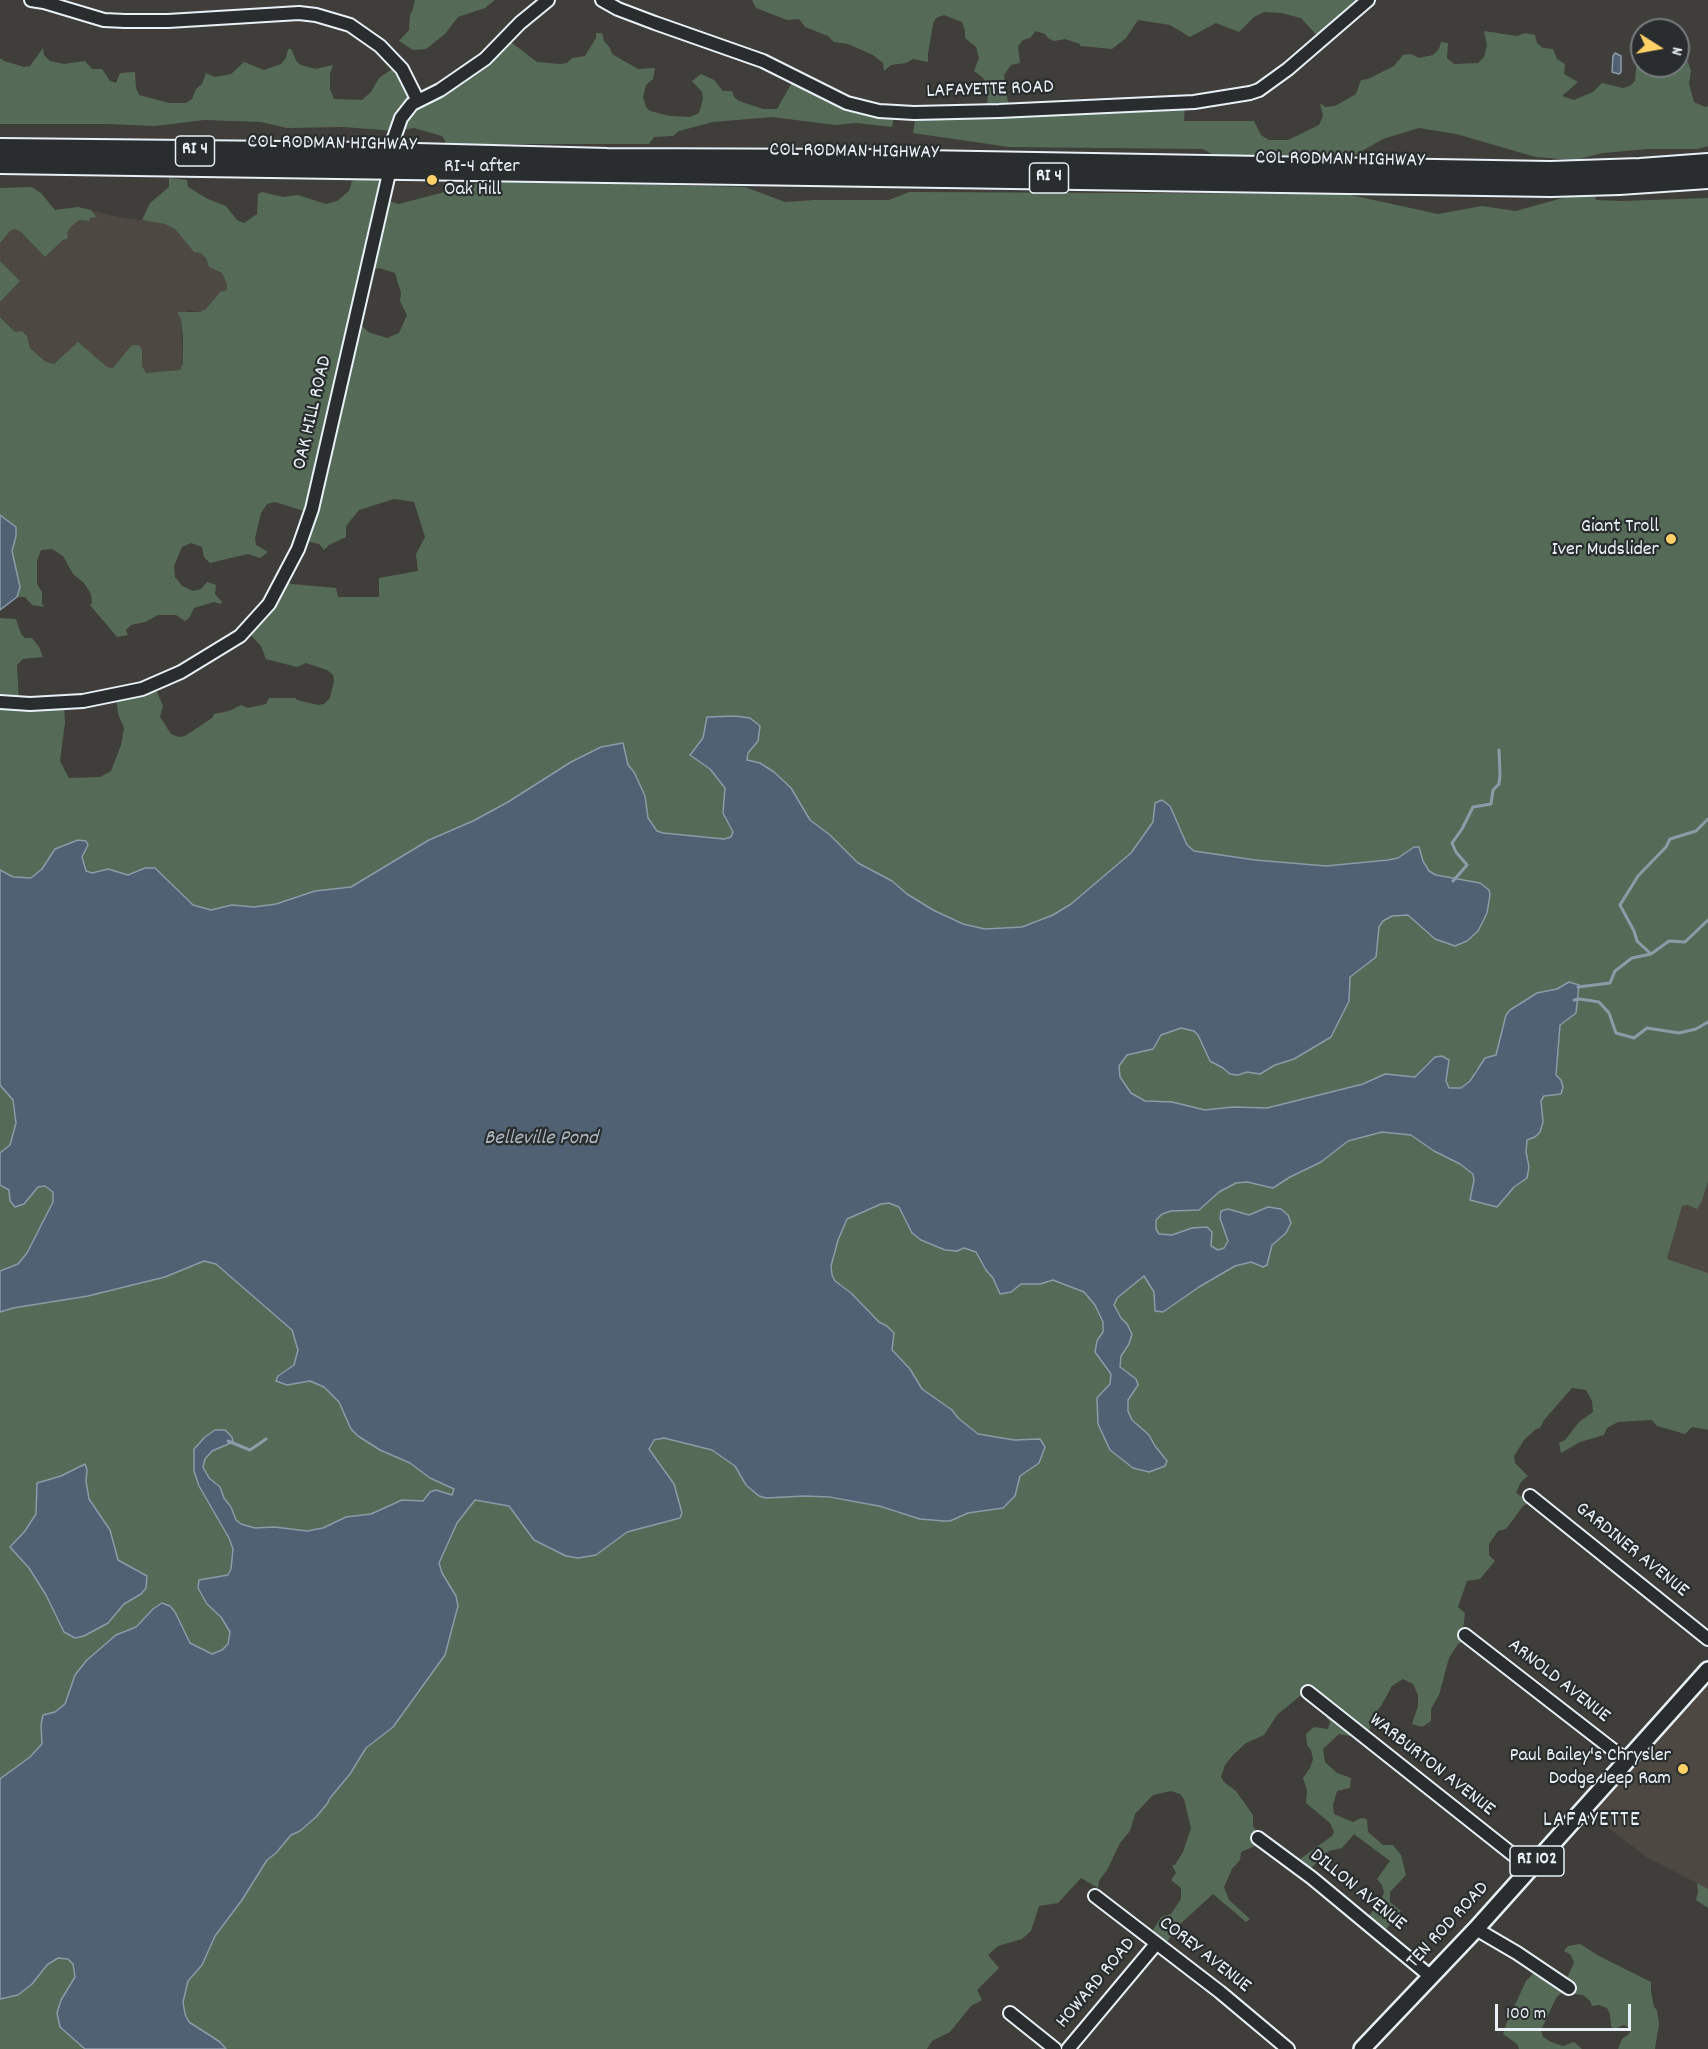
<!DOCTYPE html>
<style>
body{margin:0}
#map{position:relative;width:1708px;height:2049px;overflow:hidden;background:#3f3e3a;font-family:Dekko,sans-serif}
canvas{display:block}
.north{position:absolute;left:1630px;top:18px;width:60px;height:60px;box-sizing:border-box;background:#2a2d2e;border:2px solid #767b7f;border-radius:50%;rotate:101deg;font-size:16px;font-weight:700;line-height:24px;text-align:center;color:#e8f1f8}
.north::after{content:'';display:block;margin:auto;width:21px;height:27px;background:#ffd166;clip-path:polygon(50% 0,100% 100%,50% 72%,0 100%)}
.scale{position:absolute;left:1495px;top:2004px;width:136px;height:27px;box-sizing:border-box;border:3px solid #e8f1f8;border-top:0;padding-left:8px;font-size:18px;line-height:21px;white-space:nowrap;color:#e8f1f8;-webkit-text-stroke:4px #2a2d2e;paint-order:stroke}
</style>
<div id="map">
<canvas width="1708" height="2049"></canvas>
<div class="north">N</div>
<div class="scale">100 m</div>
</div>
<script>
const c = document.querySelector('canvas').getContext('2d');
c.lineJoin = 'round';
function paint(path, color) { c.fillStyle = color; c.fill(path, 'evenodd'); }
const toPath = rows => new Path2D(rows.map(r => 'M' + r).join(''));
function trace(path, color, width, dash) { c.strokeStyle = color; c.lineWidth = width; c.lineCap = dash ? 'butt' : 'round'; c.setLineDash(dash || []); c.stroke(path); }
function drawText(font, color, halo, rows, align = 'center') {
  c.font = font + ' Dekko,sans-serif'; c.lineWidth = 4.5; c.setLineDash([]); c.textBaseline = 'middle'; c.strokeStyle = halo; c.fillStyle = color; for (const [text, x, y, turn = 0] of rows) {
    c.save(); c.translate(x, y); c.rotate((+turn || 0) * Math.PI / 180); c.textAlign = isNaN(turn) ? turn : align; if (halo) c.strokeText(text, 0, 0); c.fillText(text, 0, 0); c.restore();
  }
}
paint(toPath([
 [94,211,119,217,166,224,175,229,194,252,200,253,206,258,209,267,222,273,227,284,227,290,220,292,206,309,200,312,187,310,181,319,183,365,180,370,146,373,142,366,142,350,121,359,113,368,107,367,96,358,58,362,54,364,46,362,30,347,29,340,15,332,0,317,0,302,20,281,0,261,0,243,10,230,14,229,21,232,45,257,63,240,70,228,79,220,88,221,90,218,97,216],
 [1708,1181,1708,1273,1667,1259,1682,1206,1688,1205],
 [1700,1663,1708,1669,1708,1889,1648,1858,1579,1806]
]), '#4d4942');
paint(toPath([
 [415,0,495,0,485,8,458,17,445,34,426,49,413,50,399,41,409,30,410,15,413,9],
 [752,0,1368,0,1321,40,1301,18,1281,13,1264,12,1254,17,1239,32,1216,23,1190,37,1170,25,1138,20,1126,38,1112,49,1080,46,1080,44,1065,39,1054,41,1048,38,1045,34,1036,31,1030,38,1023,40,1018,46,1020,63,1011,65,1004,75,1009,110,1185,103,1184,121,1254,121,1261,135,1269,140,1288,140,1319,125,1323,116,1320,103,1325,107,1335,106,1356,94,1361,80,1368,79,1394,66,1403,55,1411,54,1419,58,1433,55,1439,49,1441,42,1448,43,1447,58,1454,64,1478,63,1484,57,1487,45,1484,31,1517,36,1525,33,1535,35,1537,43,1543,48,1553,49,1557,59,1565,64,1564,74,1578,82,1562,96,1574,100,1593,92,1602,83,1623,88,1630,86,1635,81,1637,58,1642,55,1642,66,1678,66,1678,58,1688,62,1691,71,1689,84,1694,102,1705,107,1708,106,1708,146,1698,149,1648,149,1603,153,1575,160,1536,157,1456,134,1419,128,1383,139,1353,156,1213,155,1203,149,1009,147,913,133,916,114,987,111,988,88,983,78,974,71,979,58,976,47,965,38,965,30,962,22,944,15,936,18,933,24,928,54,928,62,913,59,906,63,891,65,884,71,883,63,873,55,848,44,834,42,828,36,805,27,799,19,787,20,756,8],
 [596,33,602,33,604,41,610,48,612,54,638,69,655,68,653,79,646,85,643,97,646,107,650,111,670,116,690,117,699,113,703,99,702,92,692,81,701,74,714,80,723,91,732,91,734,97,739,101,763,109,777,109,794,79,846,102,895,112,892,127,856,123,835,125,772,117,713,122,679,131,673,136,654,137,649,144,447,144,442,136,414,128,396,131,343,127,287,128,261,122,204,120,155,126,108,124,0,124,0,58,4,61,24,67,30,66,43,48,44,55,50,61,64,64,85,61,92,69,102,69,110,81,116,83,120,73,135,72,136,88,139,95,169,103,186,103,192,99,196,89,202,84,206,73,215,77,226,75,231,74,244,62,264,70,281,64,286,58,288,49,291,49,297,62,301,65,316,69,333,65,330,73,330,89,334,99,362,100,371,92,379,78,398,65,419,98,507,39,537,62,560,64,567,63,572,58,585,56,596,38],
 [169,178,187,180,188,187,208,199,226,206,237,220,244,223,257,214,258,194,262,192,283,197,298,195,326,204,337,201,349,191,352,181,356,180,387,180,384,200,399,204,486,181,745,187,785,202,814,200,889,200,909,192,1346,194,1438,214,1482,206,1516,211,1566,197,1595,197,1596,200,1622,201,1708,198,1708,1181,1702,1201,1697,1209,1688,1205,1682,1206,1667,1259,1708,1273,1708,1430,1692,1427,1685,1434,1657,1426,1652,1420,1618,1422,1607,1428,1604,1435,1580,1442,1561,1453,1559,1443,1565,1440,1579,1422,1593,1412,1592,1401,1586,1390,1572,1388,1544,1420,1540,1428,1536,1429,1524,1440,1514,1456,1515,1463,1528,1476,1521,1482,1516,1493,1531,1502,1523,1506,1506,1529,1498,1531,1489,1544,1489,1555,1495,1561,1480,1579,1467,1581,1458,1607,1465,1613,1463,1630,1469,1638,1458,1644,1449,1658,1439,1695,1431,1709,1431,1721,1422,1727,1412,1724,1418,1706,1418,1695,1413,1684,1403,1679,1392,1686,1381,1706,1373,1716,1367,1739,1339,1734,1323,1749,1325,1762,1337,1773,1351,1778,1350,1788,1337,1791,1333,1805,1334,1814,1353,1822,1361,1818,1367,1819,1368,1832,1383,1845,1393,1845,1401,1855,1406,1875,1390,1892,1390,1902,1401,1911,1382,1934,1365,1921,1378,1904,1384,1893,1382,1885,1377,1879,1390,1861,1354,1834,1342,1848,1329,1851,1310,1869,1300,1859,1332,1836,1334,1832,1330,1823,1306,1803,1307,1790,1303,1778,1310,1768,1313,1759,1311,1750,1307,1745,1306,1734,1314,1727,1328,1729,1330,1722,1320,1709,1312,1705,1307,1698,1300,1696,1277,1715,1264,1735,1246,1743,1232,1756,1225,1765,1221,1777,1225,1783,1236,1791,1253,1815,1253,1826,1264,1842,1241,1852,1240,1860,1232,1869,1224,1887,1229,1900,1250,1919,1246,1922,1213,1894,1178,1926,1163,1948,1149,1937,1161,1917,1171,1914,1181,1899,1181,1888,1171,1880,1176,1873,1172,1865,1175,1865,1183,1852,1191,1828,1184,1799,1180,1794,1171,1791,1153,1795,1135,1814,1130,1831,1120,1843,1107,1870,1099,1881,1098,1888,1081,1878,1058,1903,1039,1906,1031,1931,1022,1939,998,1946,988,1955,999,1968,977,1990,982,2000,971,2006,950,2032,932,2041,927,2049,226,2049,220,2042,189,2022,185,2014,183,2002,188,1981,202,1965,215,1936,242,1900,267,1860,276,1853,291,1835,300,1831,327,1804,330,1798,350,1774,366,1748,393,1727,445,1655,458,1606,456,1596,442,1573,439,1563,457,1523,475,1500,509,1506,534,1540,596,1555,627,1532,680,1518,663,1467,649,1449,654,1440,664,1438,712,1450,735,1466,746,1485,879,1506,897,1513,950,1521,968,1513,1003,1508,1015,1496,1020,1476,1039,1463,1041,1439,1014,1440,978,1434,958,1418,952,1410,922,1389,910,1369,892,1350,887,1326,879,1322,851,1293,835,1281,832,1275,831,1266,838,1239,847,1219,881,1204,889,1203,899,1207,912,1233,957,1251,964,1248,976,1252,986,1270,993,1278,1000,1294,1011,1292,1020,1284,1040,1284,1053,1280,1084,1292,1095,1305,1103,1322,1103,1332,1097,1341,1095,1352,1111,1374,1110,1384,1097,1398,1110,1450,1132,1468,1149,1472,1167,1460,1155,1446,1149,1435,1132,1420,1128,1411,1128,1400,1135,1379,1120,1367,1121,1356,1129,1344,1127,1324,1121,1318,1114,1305,1117,1298,1144,1275,1154,1292,1155,1311,1163,1312,1199,1287,1235,1266,1251,1262,1263,1267,1272,1245,1286,1233,1288,1215,1281,1209,1268,1207,1249,1215,1228,1209,1220,1218,1228,1241,1224,1248,1218,1250,1211,1246,1192,1228,1172,1235,1159,1234,1156,1229,1156,1220,1162,1214,1171,1211,1199,1210,1219,1192,1236,1183,1247,1182,1273,1188,1290,1177,1321,1162,1348,1141,1382,1132,1411,1135,1434,1151,1460,1164,1473,1174,1474,1180,1497,1207,1514,1187,1527,1178,1529,1167,1526,1152,1527,1140,1535,1137,1543,1122,1541,1101,1556,1076,1560,1025,1576,1013,1579,985,1569,983,1557,989,1537,993,1506,1015,1496,1055,1476,1069,1470,1081,1461,1088,1449,1088,1446,1081,1449,1060,1427,1063,1415,1077,1385,1074,1363,1084,1267,1108,1233,1107,1205,1110,1172,1102,1145,1101,1131,1093,1120,1077,1119,1066,1127,1055,1153,1049,1161,1035,1181,1028,1194,1031,1198,1035,1210,1061,1238,1075,1247,1072,1260,1074,1275,1065,1294,1059,1349,1001,1350,977,1376,957,1379,927,1383,921,1392,916,1408,915,1435,939,1480,883,1436,875,1429,871,1413,847,1398,858,1388,860,1326,866,1255,860,1194,851,1187,845,1170,806,1155,803,1153,822,1131,853,1071,904,1053,915,1022,927,985,929,963,924,933,910,907,894,892,881,858,864,830,835,810,820,791,788,774,772,760,763,747,760,748,753,758,741,707,717,703,738,690,755,710,769,725,788,723,813,733,832,731,837,724,839,663,833,657,831,648,818,645,796,634,772,628,765,623,744,601,747,571,762,508,802,351,887,315,891,276,904,254,907,232,905,211,910,193,905,155,868,145,868,128,875,108,869,93,874,86,871,82,857,88,845,55,849,42,869,31,878,13,877,0,870,0,618,16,619,21,634,25,638,32,638,39,647,43,657,23,659,17,665,19,701,64,703,65,723,60,761,69,778,100,777,111,771,121,745,124,728,118,714,116,695,154,685,163,706,160,717,171,734,179,737,185,736,212,718,214,714,229,711,241,705,248,708,266,704,269,698,295,698,297,700,318,705,324,704,330,698,334,681,333,675,327,670,306,663,297,667,266,659,261,646,246,630,281,580,292,584,336,588,338,597,379,597,379,578,418,571,416,554,425,537,414,502,394,499,359,510,346,526,346,537,329,545,324,550,319,544,299,539,307,512,275,502,267,504,261,513,255,538,256,545,268,552,260,558,248,554,210,563,204,557,202,547,191,543,182,547,174,566,175,577,182,586,193,591,201,589,207,582,216,585,215,594,222,602,221,604,214,602,194,608,189,618,185,621,176,615,158,615,145,622,131,625,126,630,128,635,117,637,90,605,92,603,91,594,84,583,73,574,63,556,52,549,41,550,37,561,37,584,42,592,42,604,44,607,32,605,25,597,17,597,20,587,12,551,16,536,16,527,0,515,0,317,15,332,22,331,27,336,30,348,46,362,54,364,78,342,107,367,113,368,132,345,139,345,142,350,142,366,146,373,180,370,183,364,183,337,181,319,177,312,200,312,206,309,220,292,227,290,227,284,222,273,209,267,206,258,200,253,194,252,175,229,165,224,142,220,150,203,169,187],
 [379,268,395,273,401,293,400,301,407,315,399,333,387,338,368,332,356,319,368,271],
 [32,187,41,193,55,210,78,207,91,210,97,217,90,218,89,221,79,220,70,228,67,233,68,238,63,240,45,257,21,232,14,229,10,231,0,243,0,188],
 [0,261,20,281,0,302],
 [0,1085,13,1100,16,1123,10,1145,0,1153],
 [0,1185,9,1190,24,1204,38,1187,45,1186,53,1192,53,1203,27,1253,18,1264,0,1271],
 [204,1261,216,1264,292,1330,298,1350,294,1365,278,1375,287,1385,310,1381,324,1387,339,1402,351,1429,380,1450,410,1463,430,1478,454,1488,452,1495,430,1492,423,1501,402,1500,371,1514,346,1517,323,1528,307,1531,274,1527,255,1528,241,1524,236,1520,232,1507,224,1498,220,1487,209,1478,203,1467,205,1459,212,1451,218,1447,225,1430,215,1430,205,1437,199,1486,229,1538,233,1549,231,1569,228,1575,199,1580,207,1604,221,1617,230,1632,228,1644,222,1650,212,1654,190,1643,175,1612,170,1606,162,1603,153,1609,135,1627,116,1635,75,1675,65,1704,41,1725,42,1744,30,1757,0,1779,0,1312,13,1308,165,1277],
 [85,1464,87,1470,86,1481,89,1499,110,1530,118,1560,147,1576,141,1594,124,1604,108,1623,46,1595,29,1568,10,1546,25,1531,36,1514,37,1483,61,1476],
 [1697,1883,1708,1889,1708,1908,1696,1900,1698,1892],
 [1580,1944,1599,1956,1651,1982,1651,1992,1654,2007,1657,2010,1659,2024,1655,2049,1618,2049,1622,2039,1629,2034,1631,2029,1624,2025,1614,2029,1611,2026,1610,2014,1607,2008,1599,2005,1592,2006,1590,2001,1583,1995,1567,1993,1560,1994,1556,1998,1541,2030,1543,2037,1551,2042,1563,2046,1574,2042,1582,2049,1519,2049,1517,2044,1503,2034,1507,2022,1526,1981,1537,1970,1559,1981,1567,1978,1574,1963,1571,1955,1564,1951,1568,1946],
 [58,1958,68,1959,73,1964,75,1977,61,2000,60,2027,85,2049,0,2049,0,1999,18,1995,32,1984,47,1965]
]), '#566b57');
const water = toPath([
 [1615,53,1621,56,1621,72,1619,74,1612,72,1613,56,1615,53],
 [0,515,16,527,16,536,12,551,20,587,17,597,0,610,0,515],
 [735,716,750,718,760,726,758,741,748,753,747,760,760,763,774,772,791,788,810,820,830,835,858,863,892,881,907,894,933,910,963,924,985,929,1022,927,1053,915,1071,904,1131,853,1153,822,1155,803,1162,800,1170,806,1187,845,1194,851,1255,860,1326,866,1388,860,1398,858,1414,847,1419,847,1423,861,1429,871,1436,875,1480,883,1489,890,1490,895,1487,913,1478,931,1467,941,1455,946,1435,939,1408,915,1392,916,1383,921,1379,927,1376,957,1350,977,1349,1001,1331,1037,1294,1059,1275,1065,1260,1074,1247,1072,1238,1075,1230,1074,1223,1068,1210,1061,1198,1035,1194,1031,1181,1028,1161,1035,1153,1049,1127,1055,1119,1066,1120,1077,1131,1093,1145,1101,1172,1102,1205,1110,1233,1107,1267,1108,1363,1084,1385,1074,1415,1077,1435,1057,1442,1056,1449,1060,1446,1081,1449,1088,1461,1088,1470,1081,1485,1058,1496,1055,1506,1015,1510,1010,1537,993,1557,989,1569,982,1579,985,1576,1013,1560,1025,1556,1075,1561,1080,1563,1087,1561,1094,1544,1096,1541,1101,1543,1122,1540,1132,1535,1137,1527,1140,1526,1152,1529,1167,1527,1178,1514,1187,1497,1207,1470,1200,1474,1180,1473,1174,1460,1164,1434,1151,1411,1135,1382,1132,1348,1141,1321,1162,1290,1177,1273,1188,1247,1182,1236,1183,1219,1192,1199,1210,1171,1211,1162,1214,1156,1220,1156,1229,1159,1234,1172,1235,1192,1228,1207,1227,1212,1232,1211,1246,1218,1250,1224,1248,1228,1241,1220,1218,1221,1211,1228,1209,1249,1215,1268,1207,1281,1209,1288,1215,1291,1223,1286,1233,1272,1245,1267,1265,1263,1267,1251,1262,1235,1266,1199,1287,1163,1312,1155,1311,1154,1292,1144,1276,1117,1298,1114,1305,1121,1318,1127,1324,1132,1334,1129,1344,1121,1356,1120,1367,1136,1379,1138,1385,1128,1400,1128,1411,1132,1420,1149,1435,1155,1446,1167,1461,1165,1466,1149,1472,1133,1468,1110,1450,1098,1424,1097,1398,1110,1384,1111,1374,1095,1352,1097,1341,1103,1332,1103,1322,1095,1305,1084,1292,1053,1280,1040,1284,1021,1284,1011,1292,1000,1294,993,1278,986,1270,976,1252,964,1248,957,1251,945,1250,921,1240,912,1233,899,1207,889,1203,881,1204,847,1219,838,1240,831,1266,832,1275,835,1281,851,1293,879,1322,887,1326,894,1333,892,1350,910,1369,922,1389,952,1410,958,1418,978,1434,1014,1440,1040,1439,1045,1447,1039,1463,1020,1476,1015,1496,1003,1508,968,1513,950,1521,944,1521,920,1519,879,1506,829,1497,805,1496,766,1498,759,1496,746,1485,735,1466,712,1450,664,1438,654,1440,649,1449,674,1484,682,1513,680,1518,627,1532,596,1555,578,1558,566,1556,534,1540,509,1506,475,1500,457,1523,439,1563,442,1573,456,1596,458,1606,445,1655,393,1727,366,1748,350,1774,330,1798,327,1804,316,1817,300,1831,291,1835,276,1853,267,1860,242,1900,215,1936,202,1965,188,1981,183,2002,185,2014,189,2022,220,2042,226,2049,85,2049,60,2027,57,2013,61,2000,75,1977,73,1964,68,1959,58,1958,47,1965,32,1984,18,1995,0,1999,0,1779,30,1757,42,1744,41,1725,43,1715,55,1712,65,1704,75,1675,87,1660,116,1635,136,1627,153,1609,162,1603,170,1606,175,1612,190,1643,212,1654,222,1650,228,1644,230,1632,221,1617,207,1604,198,1588,199,1580,228,1575,231,1569,233,1549,229,1538,199,1486,194,1471,194,1449,205,1437,215,1430,225,1430,232,1437,233,1442,212,1451,205,1459,203,1467,209,1478,220,1487,224,1498,231,1507,236,1520,241,1524,255,1528,274,1527,307,1531,323,1528,346,1517,371,1514,402,1500,423,1501,430,1492,436,1490,452,1495,454,1489,430,1478,410,1463,380,1450,358,1436,351,1429,339,1402,324,1387,310,1381,287,1385,276,1381,278,1376,294,1365,298,1350,292,1330,216,1264,204,1261,165,1277,88,1296,13,1308,0,1312,0,1271,18,1264,27,1253,53,1202,53,1192,45,1186,38,1187,24,1204,15,1207,10,1201,9,1190,0,1185,0,1153,10,1145,16,1123,13,1100,0,1085,0,870,13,877,31,878,42,869,55,849,78,840,86,841,88,845,82,857,86,871,92,873,108,869,128,875,145,868,155,868,193,905,211,910,232,905,254,907,276,904,315,891,351,887,429,840,473,821,508,802,571,762,601,747,623,743,628,765,634,772,645,796,648,818,657,831,663,833,724,839,731,837,733,832,723,813,725,788,710,769,690,755,703,738,707,717,735,716],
 [85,1464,87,1470,86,1481,89,1499,110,1530,118,1560,147,1576,146,1588,141,1594,124,1604,108,1623,84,1636,75,1638,64,1632,46,1595,29,1568,10,1547,25,1531,36,1514,37,1483,61,1476,85,1464]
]);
paint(water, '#4f6172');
trace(water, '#8c9ba8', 1.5);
trace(toPath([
 [1453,881,1467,865,1456,852,1452,843,1462,829,1473,807,1491,804,1493,790,1499,784,1500,775,1499,750],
 [1651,954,1637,941,1634,931,1620,905,1638,876,1666,847,1670,839,1696,831,1708,819],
 [1578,987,1610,983,1615,971,1632,958,1651,954,1669,941,1685,942,1708,920],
 [1574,1000,1580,999,1599,1002,1609,1013,1616,1033,1634,1038,1647,1028,1679,1033,1696,1029,1708,1022],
 [228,1441,250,1450,266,1439]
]), '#8c9ba8', 3);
const minor = toPath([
 [31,0,44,2,104,20,125,21,168,21,299,13,316,15,350,25,380,46,402,69,418,101],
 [602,0,618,9,655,23,763,61,847,103,879,111,914,113,999,111,1194,102,1250,93,1259,90,1288,69,1368,0],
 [0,702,30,704,83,701,142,689,181,672,240,636,269,604,298,549,312,509,390,169,393,141,401,118,412,104,440,90,485,59,520,23,548,0],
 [1530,1496,1708,1639],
 [1465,1635,1626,1760],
 [1308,1692,1531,1869],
 [1258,1838,1312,1878,1430,1976],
 [1095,1896,1220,1992,1288,2049],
 [1476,1929,1517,1953,1569,1988],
 [1010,2013,1055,2049],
 [1068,2049,1156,1944]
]);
const major = toPath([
 [1362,2049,1476,1929,1708,1670]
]);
const highway = toPath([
 [0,148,378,152,607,158,864,159,1550,171,1640,168,1708,163],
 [0,164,1551,187,1619,185,1708,179]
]);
trace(minor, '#e8f1f8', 16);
trace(major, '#e8f1f8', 20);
trace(highway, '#e8f1f8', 22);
trace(minor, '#2a2d2e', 12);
trace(major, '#2a2d2e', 15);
trace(highway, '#2a2d2e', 18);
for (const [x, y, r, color] of [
 [432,180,6,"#ffd166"],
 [1671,539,6,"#ffd166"],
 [1683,1769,6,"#ffd166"]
]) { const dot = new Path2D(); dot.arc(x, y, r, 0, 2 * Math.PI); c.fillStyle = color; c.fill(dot); trace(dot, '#2a2d2e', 2); }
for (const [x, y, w] of [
 [195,151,39],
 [1049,178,39],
 [1537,1861,54]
]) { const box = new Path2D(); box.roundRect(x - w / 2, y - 15, w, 30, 4.5); c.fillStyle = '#2a2d2e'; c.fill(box); trace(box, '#e8f1f8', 1.5); }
drawText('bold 18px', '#e8f1f8', null, [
 ["RI 4",195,151],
 ["RI 4",1049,178],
 ["RI 102",1537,1861]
]);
drawText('20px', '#e8f1f8', '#2a2d2e', [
 ["LAFAYETTE ROAD",990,91,-2],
 ["COL RODMAN HIGHWAY",332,145,1],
 ["COL RODMAN HIGHWAY",854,153,1],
 ["COL RODMAN HIGHWAY",1340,161,1],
 ["OAK HILL ROAD",314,413,-77],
 ["GARDINER AVENUE",1631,1551,39],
 ["ARNOLD AVENUE",1558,1682,38],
 ["WARBURTON AVENUE",1431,1766,38],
 ["DILLON AVENUE",1357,1891,39],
 ["TEN ROD ROAD",1449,1926,-47],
 ["COREY AVENUE",1204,1956,38],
 ["HOWARD ROAD",1097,1984,-50]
]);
drawText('20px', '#e8f1f8', '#2a2d2e', [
 ["RI-4 after",444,168,"left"],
 ["Oak Hill",444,191,"left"],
 ["Giant Troll",1659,528],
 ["Iver Mudslider",1659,551],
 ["Paul Bailey's Chrysler",1671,1757],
 ["Dodge Jeep Ram",1671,1780]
], 'right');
drawText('italic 21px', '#abb7c2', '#2a2d2e', [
 ["Belleville Pond",541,1140]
]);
c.letterSpacing = '1.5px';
drawText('21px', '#e8f1f8', '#2a2d2e', [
 ["LAFAYETTE",1592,1822]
]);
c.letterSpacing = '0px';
</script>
